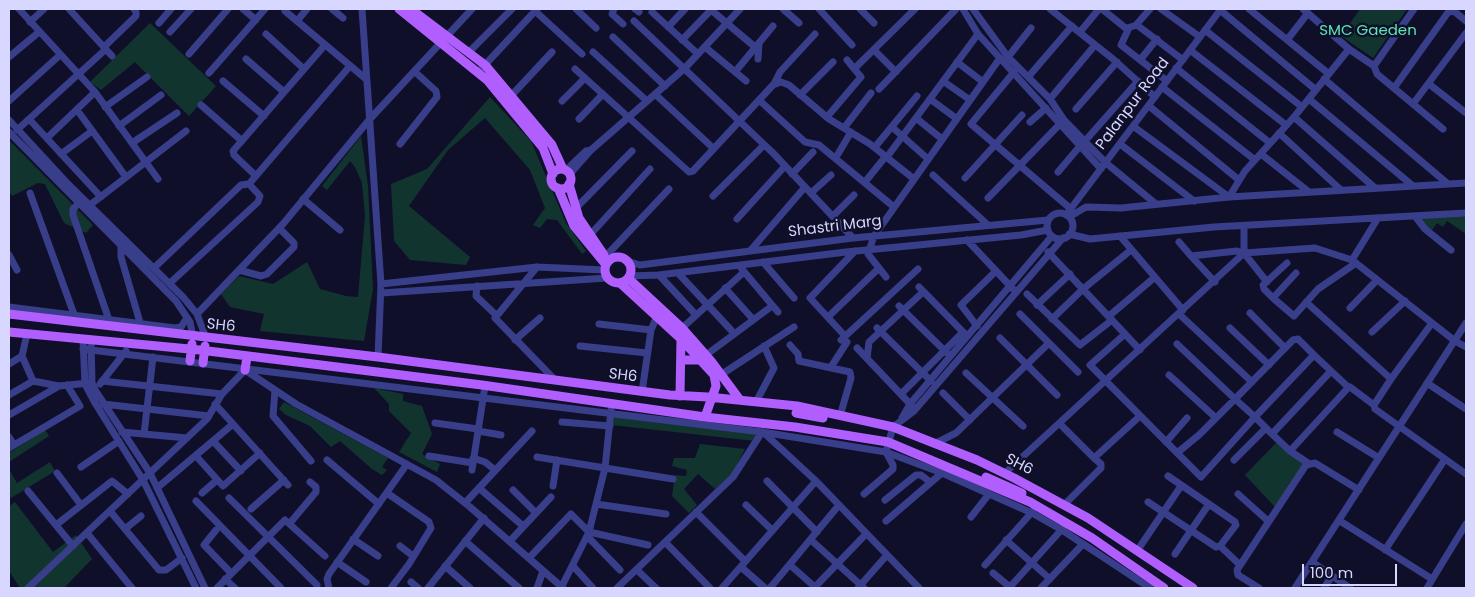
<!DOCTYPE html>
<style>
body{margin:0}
#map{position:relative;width:1475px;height:597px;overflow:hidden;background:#100f29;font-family:Poppins,sans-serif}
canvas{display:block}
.frame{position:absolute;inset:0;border:10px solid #d7d7ff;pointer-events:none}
.scale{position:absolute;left:1302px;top:564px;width:95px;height:22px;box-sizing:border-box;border:2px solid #d7d7ff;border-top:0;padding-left:6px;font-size:15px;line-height:18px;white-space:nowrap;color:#d7d7ff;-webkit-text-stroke:4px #100f29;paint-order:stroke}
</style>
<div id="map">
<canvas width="1475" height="597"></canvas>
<div class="frame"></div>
<div class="scale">100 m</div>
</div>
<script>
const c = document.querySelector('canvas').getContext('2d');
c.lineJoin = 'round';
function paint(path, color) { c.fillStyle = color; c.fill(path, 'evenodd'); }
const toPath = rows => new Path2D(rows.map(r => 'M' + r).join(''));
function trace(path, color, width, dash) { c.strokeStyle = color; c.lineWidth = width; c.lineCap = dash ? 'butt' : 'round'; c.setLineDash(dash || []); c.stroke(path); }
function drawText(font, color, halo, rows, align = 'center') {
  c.font = font + ' Poppins,sans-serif'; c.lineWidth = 5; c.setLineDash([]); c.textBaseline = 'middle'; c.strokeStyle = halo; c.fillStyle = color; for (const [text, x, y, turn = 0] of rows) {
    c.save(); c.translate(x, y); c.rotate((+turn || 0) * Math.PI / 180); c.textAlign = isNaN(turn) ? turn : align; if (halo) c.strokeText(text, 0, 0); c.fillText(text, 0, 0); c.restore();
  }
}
paint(toPath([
 [1360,9,1407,9,1373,58,1341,36],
 [150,23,216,86,189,116,135,62,101,90,90,82],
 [490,97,531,141,566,223,586,251,582,254,557,220,547,219,540,228,533,225,545,208,530,170,485,118,448,150,409,206,470,257,466,265,410,260,394,241,391,184,427,169],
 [361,136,368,186,373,289,364,341,260,331,264,314,230,307,221,294,239,276,273,284,307,262,320,289,346,296,358,297,365,216,362,183,355,167,350,161,327,190,322,186],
 [9,140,93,225,86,233,64,223,45,184,38,183,12,196,9,191],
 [1466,216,1466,234,1447,221,1443,227,1437,223,1430,233,1417,217],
 [374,388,403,394,403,401,422,406,432,434,422,454,440,464,437,472,399,452,411,433,389,411,389,404],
 [284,402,388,458,382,467,387,470,382,475,372,469,340,441,331,447,310,426,286,415,279,409],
 [613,415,756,434,755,441,612,425],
 [45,430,49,436,9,462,9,453],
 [1276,443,1304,463,1275,507,1245,475],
 [700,444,745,449,732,474,715,489,698,474,684,489,697,505,689,513,672,496,675,475,686,476,687,470,672,466,674,458,695,458],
 [50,462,55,471,11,498,9,495,9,469,17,483],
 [15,502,53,552,76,535,92,559,64,588,20,588,9,571,9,506]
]), '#12342f');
trace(toPath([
 [19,9,95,92,158,179],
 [69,9,112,56],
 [243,9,256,20],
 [332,9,343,18],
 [362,9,381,284,378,357],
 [576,9,596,28],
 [614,9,612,14,623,24],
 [635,9,639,12],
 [710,9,755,47],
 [783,9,799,23],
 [819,9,852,45],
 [860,9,874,23],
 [963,9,978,34,1101,169],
 [973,9,1008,57,1050,99,1064,120,1106,163,1156,204],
 [1050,9,1113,59,1155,97],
 [1102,9,1128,30,1121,45,1167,81],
 [1161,9,1200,37],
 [1249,9,1329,74],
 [1303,9,1349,49],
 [1220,10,1316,90],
 [285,11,366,79],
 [535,11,582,54],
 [652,12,698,54],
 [297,21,307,9],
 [634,21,773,153,853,238],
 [30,22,44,9],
 [159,23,171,9],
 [1136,25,1150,9],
 [668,27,685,9],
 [1127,28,1137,25,1183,60],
 [1205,30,1302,107],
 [170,32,191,9],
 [1080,32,1099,9],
 [266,34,304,69],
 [613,37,665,86],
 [682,40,711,10],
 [1287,40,1308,13],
 [104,47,136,16,136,12,134,9],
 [705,47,746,81],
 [874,50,896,72],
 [1190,50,1286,125],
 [469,52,512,9],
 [593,52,647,101],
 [189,54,228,9],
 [9,57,39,32],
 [1008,57,1031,28],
 [246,59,284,92],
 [758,59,759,43],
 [1140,60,1157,39],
 [957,62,983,82],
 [1374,66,1377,74,1443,129],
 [482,68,537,9],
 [855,68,915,9],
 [1176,68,1270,143],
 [575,69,689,172,693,171,773,85,781,82,789,85,829,119,870,144,914,179],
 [735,72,773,26],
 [1014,72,971,124,1071,209],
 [209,73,265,9],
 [1029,76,1072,26],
 [1324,79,1448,184],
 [223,81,264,116],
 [943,81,970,100],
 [774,84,780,72,815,34],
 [1429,84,1466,113],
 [1162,87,1255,160],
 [1394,88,1449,11,1455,12,1466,21],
 [879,89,956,9],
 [655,94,713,148],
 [800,95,833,62],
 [511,96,552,52],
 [930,99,957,119],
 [1050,99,1095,45],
 [1309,99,1413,186],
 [759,100,805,142,819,145,894,207],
 [9,101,60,55],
 [562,101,585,78],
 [1413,104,1466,33],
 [201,105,242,141],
 [1149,106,1239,180],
 [105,107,147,77],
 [1076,109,1117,62],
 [80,114,126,177],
 [827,117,861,77,847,60],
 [1294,117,1375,188],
 [916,118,942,139],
 [29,119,101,197],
 [579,119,603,94],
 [9,120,69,185,183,297,197,314,206,338],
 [1030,122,1046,108],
 [119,126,161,95],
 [1133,126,1229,197,1245,171,1294,117,1349,49,1374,66,1414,9],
 [892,127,928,159],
 [844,128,871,93],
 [17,130,106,49],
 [9,132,176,301,190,322,193,337],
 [1279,133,1341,190],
 [47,138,95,92],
 [1085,141,1138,81],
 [132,143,177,113],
 [400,144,437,97,436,91,414,71],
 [1120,144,1194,201],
 [875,147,917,96],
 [61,154,92,131],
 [838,154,851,132],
 [1261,154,1309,192],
 [887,157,978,34],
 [566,170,586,151,591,150,685,68,740,9],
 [1058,172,1080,146],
 [570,174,591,150],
 [792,174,813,152],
 [933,175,988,225],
 [256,176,234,155,233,151,325,45],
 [965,178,1022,115],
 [865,182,886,156],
 [30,193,75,317],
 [811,193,831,175],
 [713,196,764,145],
 [988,198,1060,124],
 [303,199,340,230],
 [81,201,73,209,73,215,109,320],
 [90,205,186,131],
 [576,208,632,151],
 '1047 226a13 13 0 1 1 26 0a13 13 0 1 1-26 0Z',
 [1066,215,1221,9],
 [833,216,854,195],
 [1415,216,1425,229,1451,250],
 [1069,217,1086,207,1121,208,1229,197,1466,183],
 [737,219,785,166],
 [1244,226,1244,253,1267,282],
 [1069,234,1090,239,1214,227,1466,213],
 [590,235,650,169],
 [1120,236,1183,310],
 [967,240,1013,289],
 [1179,242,1191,256,1237,251,1244,253],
 [121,247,121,257,141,326],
 [750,251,805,187],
 [1048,252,1140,350],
 [9,255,17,270],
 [1191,256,1215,282],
 [605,257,669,189],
 [1352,260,1378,218],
 [627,261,640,265,853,238,1048,220],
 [763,262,794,298],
 [155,267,241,185,249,184,350,66],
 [537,267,495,318,555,380],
 [741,268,778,312],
 [239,270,261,276,267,274,294,247,294,243,279,228],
 [678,273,731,330],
 [1296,273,1273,298,1294,316,1318,289,1356,263],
 [659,275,696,315],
 [629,276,659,275,846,252,1021,235,1048,230],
 [886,277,868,254,874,236,1000,58],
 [170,283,258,202,260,196,249,184],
 [381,284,537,267,604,270],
 [477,286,476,296,496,315],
 [919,287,966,335],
 [725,288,751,317],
 [381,293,607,278],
 [1027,294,1080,345,1112,320],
 [1273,298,1264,289,1263,285,1287,263],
 [1306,302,1391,379,1432,323],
 [1037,305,1070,274],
 [899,306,947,353],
 [9,307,175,328,181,327,187,318],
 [1350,308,1377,280],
 [1250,313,1285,348],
 [197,314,283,224,369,120,472,9],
 [1020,314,1078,372],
 [1179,314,1252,382],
 [1109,316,1155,277],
 [828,317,878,269],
 [1052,319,1083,289,1131,250],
 [599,324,651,330],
 [977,326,961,305,996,271],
 [682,328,744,272],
 [877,328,931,381],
 [1230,328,1269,365],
 [1372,332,1405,301],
 [1125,334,1090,365,1201,477,1255,417,1314,355,1298,339,1293,340,1235,399,1255,417,1272,434,1290,451,1347,389,1347,386,1331,371],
 [845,336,810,298,855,251],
 [1000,338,1057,395],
 [83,339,85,384,95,403,143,480,196,588],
 [91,340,92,383,95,390,150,473,205,588],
 [515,340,540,318],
 [841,340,918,269],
 [790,345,798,354,799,361,850,372,851,378,840,416],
 [580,346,647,353],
 [857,348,912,406],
 [83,349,762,432,886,452,942,473,1032,513,1062,530,1150,588],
 [706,355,772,306],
 [22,356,27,334],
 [867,358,869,342,923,292],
 [9,364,22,356,33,381,59,386,89,383],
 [831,367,847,342],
 [248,372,296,404,436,480,470,507,563,588],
 [966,373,1023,426],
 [1169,375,1216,418],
 [719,376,794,327],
 [1391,379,1374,405,1375,409,1466,474],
 [102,381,222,394],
 [1427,383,1466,409],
 [100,384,126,351],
 [1350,387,1374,405],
 [275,390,273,416,311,461],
 [642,392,651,330,657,316],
 [943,393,970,420],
 [901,394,963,332],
 [9,395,33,381],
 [756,402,774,368,764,346],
 [103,404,209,416],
 [215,404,288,485],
 [9,415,59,386],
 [902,418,910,404,1052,236],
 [562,422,610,426],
 [435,423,478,429],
 [1060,424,1094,458],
 [478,431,501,435],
 [122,432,187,438],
 [763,432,816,481,919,588],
 [1337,432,1379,458],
 [144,434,153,357],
 [1272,434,1331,371,1314,355],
 [9,437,14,445],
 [213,441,241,471],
 [1166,442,1187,418],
 [936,443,956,433,1049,343],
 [9,448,80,406,67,385],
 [1290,451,1308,463],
 [1177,453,1199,435,1235,399,1177,344],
 [196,456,223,486,260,453],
 [429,456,473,463],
 [537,457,673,479],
 [473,458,485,462,495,470],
 [327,460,379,504],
 [1234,460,1266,428],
 [81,467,119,441],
 [472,470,485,386],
 [57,473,81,505],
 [1005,473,1244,253,1315,248,1352,260,1455,341,1466,347],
 [767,481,817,532],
 [553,486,557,460],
 [157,488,233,424],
 [479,488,523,526],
 [513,490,536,513],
 [28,491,73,546],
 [202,493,217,480],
 [387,493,429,522,431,528,409,564,391,588],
 [864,494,893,469,893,465,886,452,893,427,914,411,1063,238],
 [1238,494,1268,521],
 [229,498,317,585],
 [885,500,916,475,921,475,930,482],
 [196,501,281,588],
 [1148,502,1216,547,1220,546,1236,525,1235,522,1168,476],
 [465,503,532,431],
 [596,504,666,514],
 [746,505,772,530],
 [1064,505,1101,468,1101,464,1094,458,1140,416],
 [251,509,284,480],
 [110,511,159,570,166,570,182,558],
 [696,512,745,561],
 [971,517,989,494],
 [886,521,943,472],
 [1340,521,1432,579],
 [290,523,316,492,316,487,310,482],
 [56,525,112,481,128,494],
 [125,529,141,516],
 [216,530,204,545,231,573],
 [87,533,132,588],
 [587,536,620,570],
 [353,539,378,556],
 [811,540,864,588],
 [1006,540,1050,579],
 [465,541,519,588],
 [510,541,551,497],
 [665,542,710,588],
 [400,546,413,556],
 [1220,546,1240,565],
 [1385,550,1445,459],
 [1137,551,1181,486],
 [1175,554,1209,504],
 [529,558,571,514,589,532,648,545],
 [337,562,366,582],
 [1312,562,1350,588],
 [790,565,816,588],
 [985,565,1033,511],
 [445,566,470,588],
 [573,566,593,588],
 [741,567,765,588],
 [637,570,656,588],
 [993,573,1011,588],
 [225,579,235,588],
 [411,582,418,588],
 [562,586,589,532,605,468,611,410],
 [1010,587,1063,528],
 [28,588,207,419,222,394,245,370],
 [217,588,285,520,325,556],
 [329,588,327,579,329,574,407,464],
 [428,588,484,518],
 [537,588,543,571],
 [617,588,733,477,762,432],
 [722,588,816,481],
 [770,588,839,505],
 [814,588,866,534],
 [858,588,887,555],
 [1041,588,1083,544],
 [1259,588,1238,575,1237,570,1306,465,1315,463,1359,490],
 [1295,588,1466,323],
 [1324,588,1332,576],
 [1427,588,1466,524]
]), '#383e8a', 7);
trace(toPath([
 [399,9,487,80,543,148,553,174],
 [411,9,485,65,552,145,563,169],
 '551 179a10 10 0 1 1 20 0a10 10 0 1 1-20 0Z',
 [569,184,579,218,604,255],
 [558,188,574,226,606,265],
 '605 270a13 13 0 1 1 26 0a13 13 0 1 1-26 0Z',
 [628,278,682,328,711,361,740,400],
 [620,283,681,339,714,375,716,386,705,417],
 [9,314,378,357,670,395,708,397,797,406,893,427,977,460,1014,478,1088,518,1193,588],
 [9,332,200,350,482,385,705,417,795,427,888,442,1030,502,1092,538,1164,588],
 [681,360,702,360],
 [190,361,192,344],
 [203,363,205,346],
 [245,370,247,357],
 [680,396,681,339],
 [796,413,823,418],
 [986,477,1022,493]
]), '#b15eff', 9);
drawText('15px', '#5ce6b4', '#100f29', [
 ["SMC Gaeden",1368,31]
]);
drawText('15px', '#d7d7ff', '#100f29', [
 ["Palanpur Road",1133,104,-53],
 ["Shastri Marg",835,227,-7],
 ["SH6",221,326,6],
 ["SH6",623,376,7],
 ["SH6",1019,465,27]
]);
</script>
